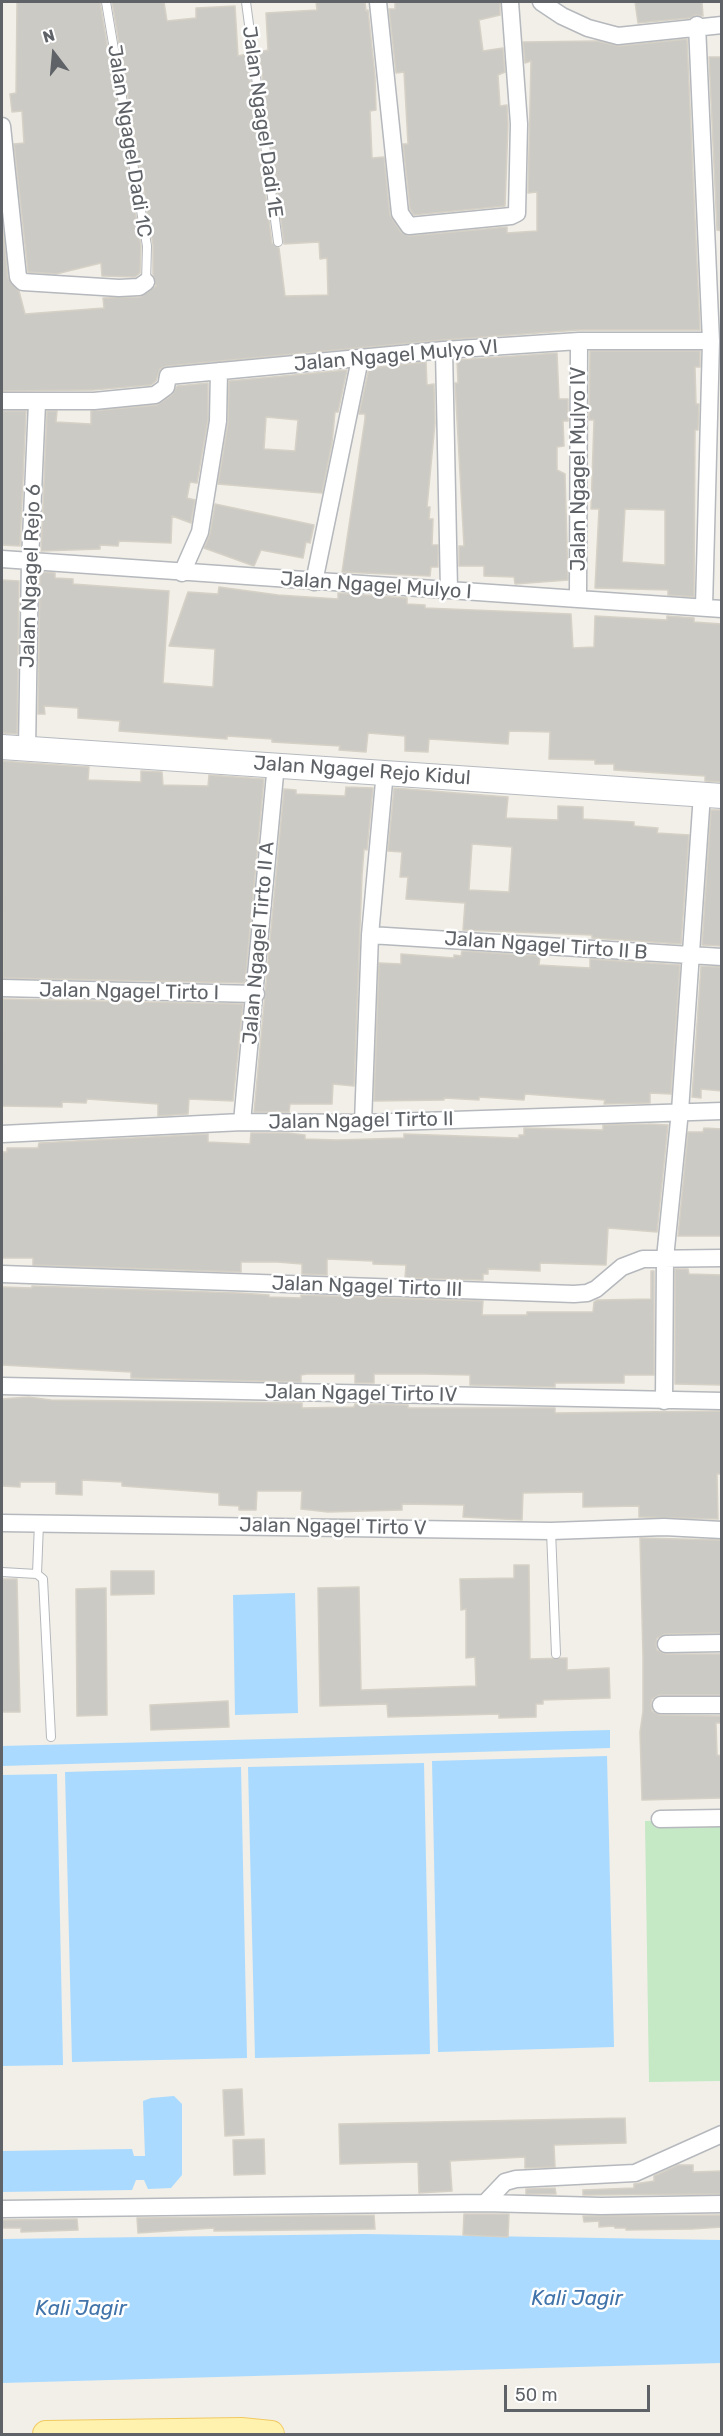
<!DOCTYPE html>
<style>
body{margin:0}
#map{position:relative;width:723px;height:2436px;overflow:hidden;background:#f1efe8;font-family:Rubik,sans-serif}
canvas{display:block}
.frame{position:absolute;inset:0;border:3px solid #5f6368;pointer-events:none}
.north{position:absolute;left:24px;top:24px;width:60px;height:60px;-webkit-text-stroke:4px #fff;paint-order:stroke;rotate:344deg;font-size:16px;font-weight:700;line-height:24px;text-align:center;color:#5f6368}
.north::after{content:'';display:block;margin:auto;width:21px;height:27px;background:#5f6368;clip-path:polygon(50% 0,100% 100%,50% 72%,0 100%)}
.scale{position:absolute;left:504px;top:2385px;width:146px;height:27px;box-sizing:border-box;border:3px solid #5f6368;border-top:0;padding-left:8px;font-size:18px;line-height:21px;white-space:nowrap;color:#5f6368;-webkit-text-stroke:4px #fff;paint-order:stroke}
</style>
<div id="map">
<canvas width="723" height="2436"></canvas>
<div class="frame"></div>
<div class="north">N</div>
<div class="scale">50 m</div>
</div>
<script>
const c = document.querySelector('canvas').getContext('2d');
c.lineJoin = 'round';
function paint(path, color) { c.fillStyle = color; c.fill(path, 'evenodd'); }
const toPath = rows => new Path2D(rows.map(r => 'M' + r).join(''));
function trace(path, color, width, dash) { c.strokeStyle = color; c.lineWidth = width; c.lineCap = dash ? 'butt' : 'round'; c.setLineDash(dash || []); c.stroke(path); }
function drawText(font, color, halo, rows, align = 'center') {
  c.font = font + ' Rubik,sans-serif'; c.lineWidth = 5; c.setLineDash([]); c.textBaseline = 'middle'; c.strokeStyle = halo; c.fillStyle = color; for (const [text, x, y, turn = 0] of rows) {
    c.save(); c.translate(x, y); c.rotate((+turn || 0) * Math.PI / 180); c.textAlign = isNaN(turn) ? turn : align; if (halo) c.strokeText(text, 0, 0); c.fillText(text, 0, 0); c.restore();
  }
}
paint(toPath([
 [721,1819,721,2081,649,2082,645,1821]
]), '#c5e8c5');
paint(toPath([
 [295,1593,298,1713,235,1715,233,1595],
 [610,1730,610,1748,2,1766,2,1746],
 [607,1756,614,2047,438,2052,432,1761],
 [424,1763,430,2054,255,2058,248,1767],
 [241,1767,247,2058,72,2062,65,1772],
 [57,1774,63,2065,2,2066,2,1775],
 [174,2096,182,2104,182,2175,171,2188,148,2189,144,2180,136,2180,132,2190,2,2192,2,2151,132,2149,134,2156,145,2156,143,2101,151,2098],
 [364,2234,721,2240,721,2363,2,2383,2,2239]
]), '#aadaff');
const building = toPath([
 [17,2,100,2,141,246,140,273,135,277,102,276,101,263,56,274,28,272,14,144,24,143,22,111,12,112,10,94,16,93,17,2],
 [112,2,164,2,167,21,196,18,196,8,235,6,238,56,247,54,272,243,279,248,285,296,328,295,327,258,320,259,319,242,284,244,259,52,268,50,266,13,317,10,316,2,365,2,366,11,368,10,375,76,376,110,370,111,372,158,384,157,390,215,401,232,409,236,507,227,507,233,537,231,537,192,528,193,531,61,525,63,523,42,597,41,619,46,687,39,700,330,579,330,443,340,167,366,160,369,156,381,151,385,93,390,2,391,2,221,8,278,19,291,25,314,104,308,103,298,140,297,156,286,153,274,153,245,112,2],
 [395,2,500,2,500,15,479,20,483,51,503,48,505,72,498,75,500,106,507,105,508,124,505,206,414,215,410,209,403,144,408,144,404,72,396,73,389,9,395,9,395,2],
 [635,2,702,2,703,16,696,15,690,18,638,23,635,2],
 [709,57,722,57,722,231,717,230,709,57],
 [590,351,700,351,700,367,695,367,696,404,699,404,698,430,695,430,694,597,668,595,668,590,595,588,599,509,591,509,594,420,589,420,590,351],
 [625,509,665,510,665,565,622,562,625,509],
 [557,353,559,399,568,399,568,421,563,421,564,446,557,447,557,470,565,474,568,580,515,584,514,577,484,576,484,566,459,566,459,546,464,546,455,383,458,383,457,360,557,353],
 [426,362,427,385,434,384,435,423,427,507,430,507,429,519,433,519,432,545,438,545,438,567,431,567,430,576,342,572,365,419,365,414,359,414,369,368,426,362],
 [347,370,338,412,335,412,332,443,322,493,218,484,228,423,229,381,347,370],
 [266,417,298,420,295,451,264,449,266,417],
 [208,383,208,420,197,483,190,482,187,498,195,500,191,523,172,516,171,543,119,541,118,546,100,545,100,549,41,551,47,411,57,411,56,422,91,424,91,411,157,405,172,395,177,386,208,383],
 [2,411,26,411,20,546,2,545,2,411],
 [215,504,314,525,310,543,306,542,303,558,261,550,254,566,204,548,210,534,215,504],
 [40,572,55,573,55,578,73,579,73,584,169,591,163,683,213,687,215,649,169,646,188,592,218,594,219,587,278,595,338,599,338,593,407,598,407,604,425,605,425,608,571,614,573,648,594,647,595,616,667,620,667,616,694,618,694,622,722,624,722,782,705,781,705,776,614,770,614,764,595,764,595,760,549,759,550,732,509,731,508,744,429,739,428,752,405,751,405,736,368,733,366,752,339,750,340,746,272,742,272,739,227,736,227,739,119,731,120,721,78,718,78,708,44,706,45,714,38,714,40,572],
 [2,580,19,581,17,734,2,733,2,580],
 [2,761,89,767,88,780,141,782,141,771,162,772,163,785,208,786,209,775,264,779,245,983,3,978,2,761],
 [346,787,373,788,367,850,364,849,362,875,354,1086,333,1084,332,1104,290,1104,289,1112,254,1112,284,789,296,790,296,794,345,796,346,787],
 [394,788,508,797,506,818,558,820,558,806,583,807,583,819,634,822,634,826,658,828,657,833,689,835,681,944,592,938,592,935,463,930,465,903,406,899,408,877,400,877,402,852,388,851,394,788],
 [472,844,512,847,509,892,469,890,472,844],
 [711,810,721,810,722,946,702,945,711,810],
 [462,951,540,956,539,965,590,968,590,959,680,965,671,1094,650,1093,650,1103,604,1104,605,1100,525,1094,524,1100,479,1097,479,1100,444,1098,444,1100,374,1101,379,963,401,964,401,954,454,958,454,955,461,956,462,951],
 [701,966,722,967,722,1091,701,1089,701,1098,692,1097,701,966],
 [3,999,243,1004,233,1101,189,1099,188,1114,158,1116,158,1104,87,1099,86,1103,62,1102,62,1107,2,1106,3,999],
 [649,1124,668,1125,657,1232,608,1228,606,1265,540,1263,540,1271,488,1269,488,1274,483,1274,483,1280,405,1278,406,1265,373,1264,373,1261,327,1259,327,1275,302,1274,302,1264,277,1262,241,1262,241,1272,33,1265,33,1258,2,1258,2,1152,7,1152,7,1148,38,1148,39,1143,208,1134,208,1142,250,1144,251,1133,288,1133,305,1135,305,1139,337,1140,404,1138,404,1134,519,1138,519,1135,524,1135,524,1128,603,1130,603,1125,649,1124],
 [704,1128,722,1129,722,1236,678,1236,688,1132,703,1132,704,1128],
 [675,1269,688,1269,689,1274,722,1275,722,1385,675,1384,675,1269],
 [651,1271,654,1271,654,1375,624,1375,624,1383,555,1383,555,1387,470,1385,470,1375,424,1374,374,1374,374,1383,355,1383,355,1374,307,1374,301,1375,301,1382,131,1378,131,1372,2,1365,2,1287,32,1288,32,1286,240,1293,269,1295,269,1297,301,1298,301,1295,483,1301,482,1315,527,1315,527,1312,593,1312,594,1302,597,1300,651,1299,651,1271],
 [28,1397,51,1400,302,1403,302,1408,354,1407,355,1404,408,1405,408,1408,555,1408,555,1413,722,1411,722,1474,717,1474,718,1519,639,1517,639,1506,583,1507,583,1492,523,1493,522,1520,463,1517,464,1505,402,1504,402,1510,328,1512,301,1509,302,1491,257,1491,256,1510,239,1510,239,1506,219,1505,219,1493,122,1486,122,1482,82,1480,82,1495,56,1494,56,1482,20,1482,20,1487,2,1486,2,1399,28,1397],
 [640,1538,722,1540,721,1633,665,1634,657,1638,656,1644,657,1650,666,1654,722,1654,722,1695,660,1695,652,1699,651,1704,652,1711,660,1715,722,1716,722,1723,716,1723,717,1755,722,1756,722,1798,642,1800,640,1732,643,1711,643,1656,640,1538],
 [514,1565,529,1565,530,1659,567,1658,567,1670,609,1668,610,1698,543,1700,543,1704,536,1704,536,1717,499,1718,499,1714,388,1717,387,1704,320,1706,318,1588,359,1587,361,1690,476,1686,475,1657,466,1658,466,1609,461,1610,460,1579,514,1578,514,1565],
 [111,1571,154,1571,154,1594,111,1595,111,1571],
 [2,1579,17,1579,20,1712,2,1712,2,1579],
 [106,1588,107,1715,77,1716,76,1589,106,1588],
 [228,1701,229,1727,151,1730,150,1705,228,1701],
 [242,2089,244,2135,225,2136,223,2090,242,2089],
 [625,2118,626,2143,554,2145,555,2167,525,2168,525,2157,450,2161,452,2191,419,2193,418,2162,340,2164,339,2124,625,2118],
 [264,2139,265,2174,234,2175,233,2140,264,2139],
 [678,2165,693,2165,693,2172,722,2171,722,2194,583,2195,583,2190,634,2188,634,2184,654,2181,654,2176,678,2165],
 [555,2188,556,2194,526,2194,526,2189,555,2188],
 [464,2214,509,2214,508,2237,463,2235,464,2214],
 [374,2215,375,2229,214,2231,214,2228,138,2233,137,2218,374,2215],
 [722,2215,722,2227,692,2229,626,2230,626,2228,615,2228,614,2226,599,2227,599,2221,584,2222,583,2216,722,2215],
 [2,2220,77,2219,78,2230,21,2232,21,2228,2,2228,2,2220]
]);
paint(building, '#cccac5');
trace(building, '#d6d1c6', 1.5);
const lane = toPath([
 [106,2,147,246,146,282],
 [246,2,278,242],
 [551,1531,556,1654],
 [2,1572,37,1574,43,1579,51,1737],
 [37,1574,39,1523]
]);
const street = toPath([
 [378,2,400,213,409,226,511,216,517,213,519,124,510,2],
 [541,2,562,16,588,28,618,36,722,25],
 [697,25,711,341,704,607],
 [2,126,18,277,23,282,119,288,139,287,146,282],
 [444,350,449,590],
 [2,401,94,401,155,395,166,387,168,376,444,350,579,341,711,341],
 [2,559,722,609],
 [182,573,200,532,218,421,219,371],
 [314,582,360,359],
 [578,597,579,341],
 [27,749,30,561,37,403],
 [370,935,722,957],
 [2,988,256,994],
 [242,1122,276,764],
 [363,1123,370,935,385,771],
 [2,1134,242,1122,363,1123,722,1111],
 [2,1274,574,1294,587,1293,596,1289,622,1267,643,1259,722,1258],
 [2,1386,722,1401],
 [664,1401,665,1258,680,1111,702,794],
 [2,1523,551,1531,664,1527,722,1530],
 [666,1644,722,1643],
 [661,1705,722,1705],
 [660,1819,722,1818],
 [485,2203,601,2206,722,2204],
 [2,2209,485,2203,505,2182,516,2179,635,2173,722,2134]
]);
const secondary = toPath([
 [2,747,722,796]
]);
const primary = toPath([
 [46,2434,241,2431,271,2434]
]);
trace(lane, '#b5b8bc', 10);
trace(street, '#b5b8bc', 19);
trace(secondary, '#b6babf', 26);
trace(primary, '#f2c960', 28);
trace(lane, '#fff', 8);
trace(street, '#fff', 16);
trace(secondary, '#fff', 24);
trace(primary, '#fff2af', 26);
drawText('20px', '#5f6368', '#fff', [
 ["Jalan Ngagel Dadi 1E",262,122,82],
 ["Jalan Ngagel Dadi 1C",129,141,81],
 ["Jalan Ngagel Mulyo VI",396,356,-5],
 ["Jalan Ngagel Mulyo IV",579,469,-90],
 ["Jalan Ngagel Rejo 6",31,576,-88],
 ["Jalan Ngagel Mulyo I",376,586,4],
 ["Jalan Ngagel Rejo Kidul",362,771,4],
 ["Jalan Ngagel Tirto II A",259,943,-85],
 ["Jalan Ngagel Tirto II B",546,946,4],
 ["Jalan Ngagel Tirto I",129,992,1],
 ["Jalan Ngagel Tirto II",361,1121,-1],
 ["Jalan Ngagel Tirto III",367,1287,2],
 ["Jalan Ngagel Tirto IV",361,1394,1],
 ["Jalan Ngagel Tirto V",333,1527,1]
]);
drawText('italic 21px', '#4174aa', '#fff', [
 ["Kali Jagir",577,2299],
 ["Kali Jagir",81,2309]
]);
</script>
